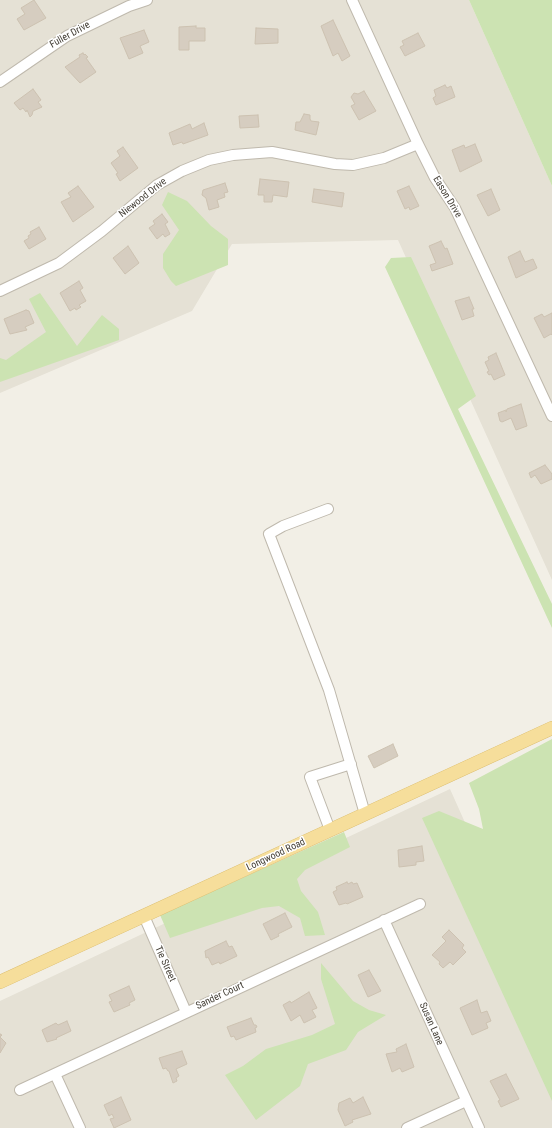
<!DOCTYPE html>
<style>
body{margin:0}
canvas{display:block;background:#f2efe6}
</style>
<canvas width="552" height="1128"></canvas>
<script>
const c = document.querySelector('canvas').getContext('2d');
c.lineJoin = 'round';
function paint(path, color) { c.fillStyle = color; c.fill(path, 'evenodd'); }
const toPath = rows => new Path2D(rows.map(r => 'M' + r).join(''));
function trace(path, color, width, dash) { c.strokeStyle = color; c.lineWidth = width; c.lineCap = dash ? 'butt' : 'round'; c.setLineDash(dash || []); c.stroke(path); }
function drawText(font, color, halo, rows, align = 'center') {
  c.font = font + ' "Roboto Condensed",sans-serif'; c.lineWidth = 3; c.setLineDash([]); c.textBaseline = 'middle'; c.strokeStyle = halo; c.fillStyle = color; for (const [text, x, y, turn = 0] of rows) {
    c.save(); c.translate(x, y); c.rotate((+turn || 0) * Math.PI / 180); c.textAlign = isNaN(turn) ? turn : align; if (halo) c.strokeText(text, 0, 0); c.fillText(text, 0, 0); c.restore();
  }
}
paint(toPath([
 [0,0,469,0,552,186,552,580,398,240,232,244,192,311,0,393],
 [450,789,552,1017,552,1128,0,1128,0,1001]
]), '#e5e1d5');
paint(toPath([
 [469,0,552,0,552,186],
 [168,192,187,201,211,226,228,239,228,265,176,286,171,281,163,268,163,254,179,230,162,205],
 [411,257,476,396,458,409,552,604,552,628,385,267,391,258],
 [40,293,77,346,102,315,119,329,119,340,0,382,0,358,6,360,46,332,29,299],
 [552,739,552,1101,422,818,439,811,483,829,479,809,469,783],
 [344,832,350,847,305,870,297,879,301,891,318,912,325,935,305,936,300,918,279,906,262,908,170,938,160,915],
 [321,963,353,1001,369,1010,386,1015,358,1032,346,1050,308,1064,300,1086,256,1120,225,1075,243,1066,266,1049,312,1035,335,1024,321,979]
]), '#cce3b2');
const building = toPath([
 [34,0,46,18,24,30,17,19,25,14,21,8,34,0],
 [333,20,350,56,342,61,338,53,333,56,321,26,333,20],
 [196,26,196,28,205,28,205,41,189,41,189,50,179,50,179,27,196,26],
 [256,28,278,29,278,43,255,44,256,28],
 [144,30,149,42,140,46,143,53,129,59,120,38,144,30],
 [418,33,425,46,405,56,400,47,404,45,402,41,418,33],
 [83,53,84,55,85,54,88,57,86,58,96,72,80,83,65,67,80,57,79,55,83,53],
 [445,85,447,88,451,86,455,97,436,105,433,98,436,96,434,90,445,85],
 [33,89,41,100,38,102,42,107,33,111,32,115,30,117,27,110,26,112,23,108,20,110,14,103,33,89],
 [364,91,376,111,359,120,351,106,355,104,351,97,354,93,358,94,364,91],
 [304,114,310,115,310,119,311,121,319,122,316,135,295,130,296,122,300,122,304,114],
 [258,115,259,127,240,128,239,116,258,115],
 [204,123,208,135,183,144,182,142,173,145,169,133,190,124,192,129,204,123],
 [475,144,482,161,460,172,452,150,464,145,465,148,475,144],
 [123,147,138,168,120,181,116,174,118,173,111,163,120,156,117,151,123,147],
 [260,179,289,182,287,197,273,195,272,202,264,202,264,195,258,195,260,179],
 [225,183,228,192,224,193,225,197,217,200,219,207,209,210,206,198,202,195,203,190,225,183],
 [78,186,94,207,73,222,61,202,71,197,68,193,78,186],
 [409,186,419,206,410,210,409,207,405,209,397,191,409,186],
 [314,189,344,193,342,207,312,202,314,189],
 [491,189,500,210,488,216,477,195,491,189],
 [162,214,168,222,165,224,170,234,165,237,163,234,157,239,149,228,155,224,153,221,162,214],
 [39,227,46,239,29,249,24,241,29,238,28,236,31,234,30,232,39,227],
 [441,241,445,249,447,248,453,264,432,271,430,265,436,263,429,246,441,241],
 [128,246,139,263,125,274,113,258,128,246],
 [520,251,525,262,533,259,537,268,516,278,508,257,520,251],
 [79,281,83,288,80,290,86,301,79,305,81,307,76,310,75,308,70,311,60,293,79,281],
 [469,297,474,309,472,309,474,316,462,320,455,301,469,297],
 [26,310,29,311,34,323,25,327,27,330,10,334,4,319,26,310],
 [552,313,552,335,551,334,544,338,534,318,542,314,544,317,552,313],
 [496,353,505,375,494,380,491,374,489,375,487,372,489,371,485,362,489,360,488,357,496,353],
 [521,404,527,426,516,430,511,418,502,422,500,421,498,413,506,410,506,412,507,409,521,404],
 [545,465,552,474,552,479,541,484,535,475,531,478,529,473,545,465],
 [393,744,398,756,374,768,368,756,393,744],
 [422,846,424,861,416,862,416,865,399,867,398,850,422,846],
 [347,882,348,884,352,882,353,884,357,883,363,897,347,904,346,903,339,905,333,892,337,890,336,887,347,882],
 [285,913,292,927,278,934,279,936,271,940,263,924,285,913],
 [449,930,464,945,462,948,466,952,453,965,450,962,443,968,439,964,440,962,432,955,446,941,442,937,449,930],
 [226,941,229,947,232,946,237,956,220,964,219,962,212,965,208,957,206,958,205,951,226,941],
 [369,970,381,991,368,997,358,975,369,970],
 [129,986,135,1000,129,1003,130,1005,114,1012,109,1002,112,1001,109,995,129,986],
 [309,992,317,1008,312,1010,316,1017,304,1023,300,1015,291,1021,283,1005,290,1001,291,1003,309,992],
 [477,1000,481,1013,487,1011,491,1021,486,1023,488,1028,472,1035,460,1008,477,1000],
 [251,1018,254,1025,256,1025,257,1027,255,1028,256,1032,236,1040,234,1036,231,1037,227,1027,251,1018],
 [67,1021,71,1031,56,1038,57,1039,47,1042,42,1030,56,1023,58,1025,67,1021],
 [0,1034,2,1035,0,1037,6,1043,0,1053,0,1034],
 [406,1044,414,1067,402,1072,400,1068,392,1072,386,1054,397,1052,396,1049,406,1044],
 [182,1051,187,1064,176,1069,179,1076,176,1078,177,1081,173,1083,169,1071,168,1071,166,1068,163,1069,159,1058,182,1051],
 [506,1074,519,1099,501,1107,498,1101,500,1100,490,1081,506,1074],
 [121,1097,131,1120,114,1128,110,1119,114,1118,112,1114,109,1116,104,1105,121,1097],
 [363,1097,371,1114,352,1120,353,1122,345,1126,338,1110,339,1103,350,1098,353,1103,363,1097]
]);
paint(building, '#d6cdc0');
trace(building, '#cdc2b1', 1);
const minor = toPath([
 [352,0,418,144,435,178,455,208,552,416],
 [0,82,67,36,129,6,147,0],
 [0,291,59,263,102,231,157,185,182,171,209,160,233,155,272,152,335,164,353,165,384,158,418,144],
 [328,509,283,526,269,534,329,690,365,814],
 [330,830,310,777,351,764],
 [144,916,186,1012],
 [384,920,479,1128],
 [55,1074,80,1128],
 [20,1090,420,904],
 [407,1128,466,1101]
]);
const major = toPath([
 [0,982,552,728]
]);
trace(minor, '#bfb9ad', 12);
trace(major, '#dabb6c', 14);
trace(minor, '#fff', 10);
trace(major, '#f6de9b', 13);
drawText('10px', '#443f36', '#fff', [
 ["Fuller Drive",70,35,-29],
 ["Eason Drive",447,197,59],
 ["Niewood Drive",143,198,-38],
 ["Longwood Road",276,855,-25],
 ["Tie Street",165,964,66],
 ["Sander Court",220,996,-25],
 ["Susan Lane",431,1024,66]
]);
</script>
